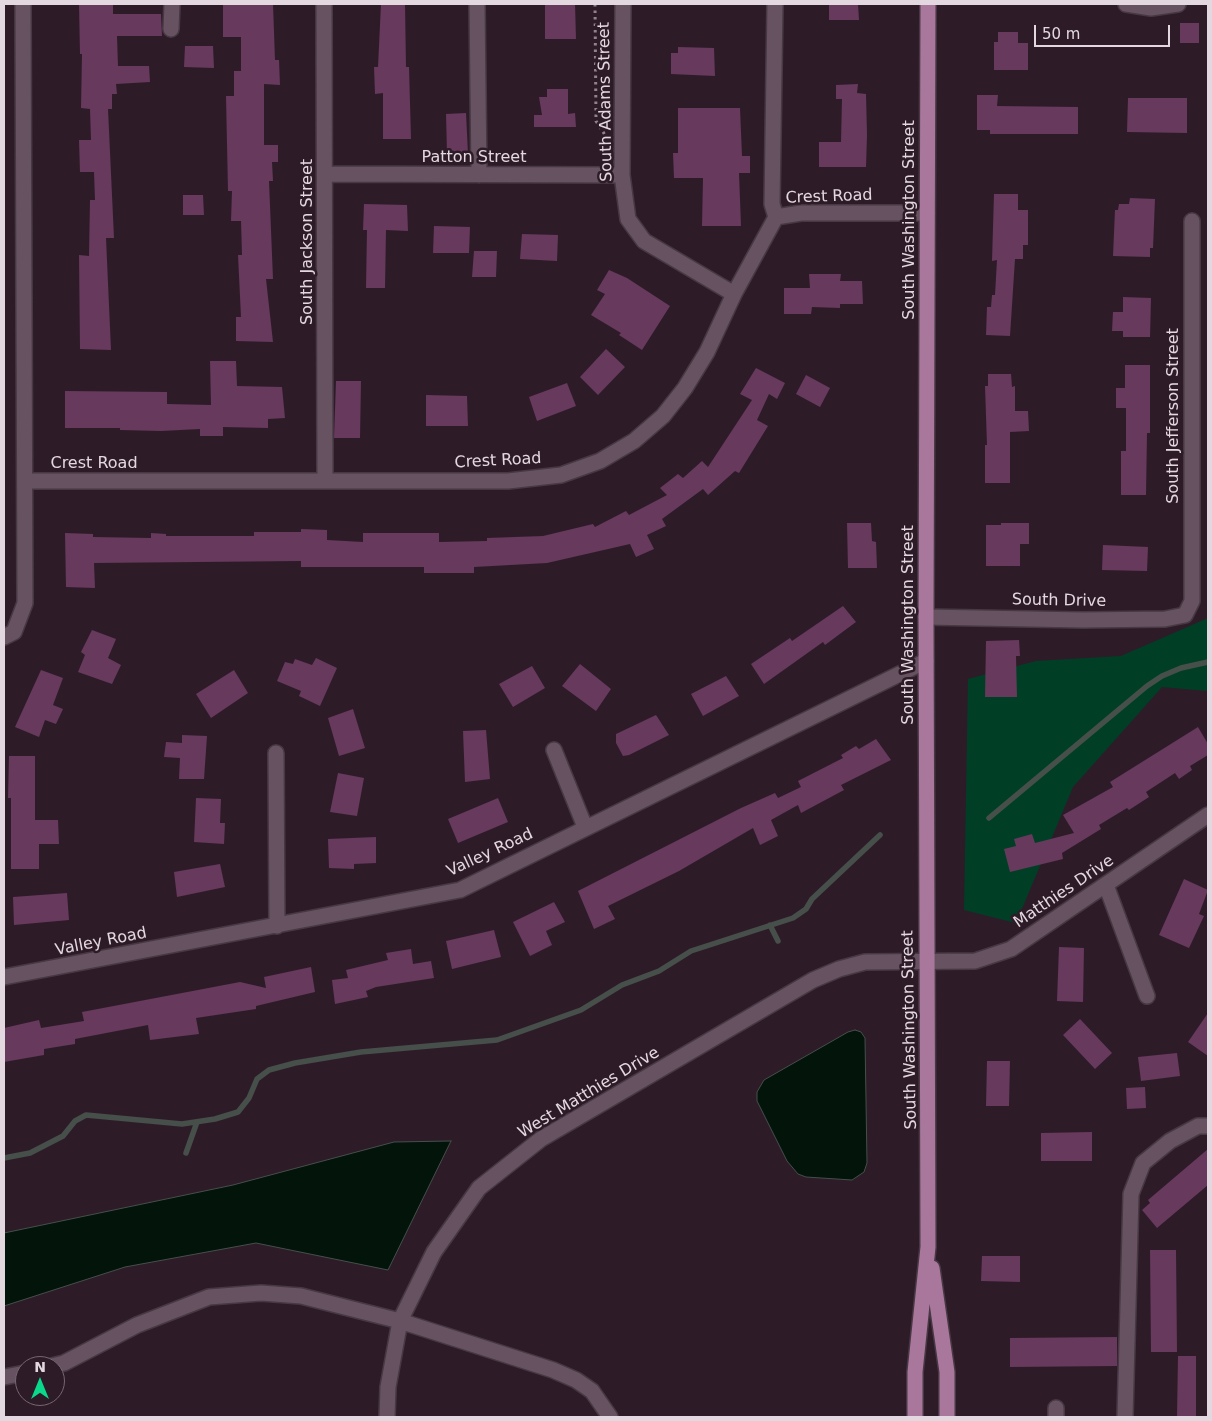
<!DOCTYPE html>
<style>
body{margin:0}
#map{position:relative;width:1212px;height:1421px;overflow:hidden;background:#2d1c28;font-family:"DejaVu Sans",sans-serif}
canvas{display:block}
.frame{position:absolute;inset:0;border:5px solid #e4d8e0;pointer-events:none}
.north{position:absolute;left:15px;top:1356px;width:50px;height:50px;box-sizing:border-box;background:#2d1c28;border:1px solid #766772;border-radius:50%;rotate:0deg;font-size:14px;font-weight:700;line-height:20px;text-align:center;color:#e4d8e0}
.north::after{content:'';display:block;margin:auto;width:18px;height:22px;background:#0ad98b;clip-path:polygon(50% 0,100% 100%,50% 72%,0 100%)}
.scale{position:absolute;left:1034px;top:25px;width:136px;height:22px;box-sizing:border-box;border:2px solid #e4d8e0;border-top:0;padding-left:6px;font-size:15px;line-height:18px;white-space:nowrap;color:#e4d8e0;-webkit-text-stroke:4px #2d1c28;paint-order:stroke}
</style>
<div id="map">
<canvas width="1212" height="1421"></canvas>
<div class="frame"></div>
<div class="north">N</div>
<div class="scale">50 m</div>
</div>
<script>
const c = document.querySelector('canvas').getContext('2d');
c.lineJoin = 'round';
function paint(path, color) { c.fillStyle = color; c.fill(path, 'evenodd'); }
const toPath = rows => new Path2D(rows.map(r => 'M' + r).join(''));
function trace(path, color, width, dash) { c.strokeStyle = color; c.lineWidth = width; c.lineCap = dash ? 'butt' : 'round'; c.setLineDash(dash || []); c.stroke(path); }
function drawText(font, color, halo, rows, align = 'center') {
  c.font = font + ' "DejaVu Sans",sans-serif'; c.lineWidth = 5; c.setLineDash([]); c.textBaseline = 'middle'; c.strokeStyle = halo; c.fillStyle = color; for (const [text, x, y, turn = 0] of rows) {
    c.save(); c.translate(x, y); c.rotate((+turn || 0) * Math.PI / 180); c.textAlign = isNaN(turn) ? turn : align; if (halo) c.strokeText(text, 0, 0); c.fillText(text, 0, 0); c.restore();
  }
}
paint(toPath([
 [1208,618,1208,691,1162,687,1073,787,1016,923,964,910,968,679,1036,661,1121,656]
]), '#003f25');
const water = toPath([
 [855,1030,861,1032,865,1038,867,1163,864,1172,852,1180,806,1177,798,1174,787,1161,757,1101,757,1092,764,1080,848,1032,855,1030],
 [451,1141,388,1270,256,1243,125,1267,4,1306,4,1233,233,1185,394,1142,451,1141]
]);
paint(water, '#03140a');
trace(water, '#464f4a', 1);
trace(toPath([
 [989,818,1147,686,1162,676,1181,668,1208,662],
 [770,925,778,941],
 [186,1153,197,1122],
 [4,1158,30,1153,63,1136,75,1121,86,1115,182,1124,215,1119,238,1112,249,1098,257,1079,269,1070,295,1063,361,1052,497,1040,581,1010,622,985,659,971,691,951,793,918,806,909,812,899,880,835]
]), '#464f4a', 5.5);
paint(toPath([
 [79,4,113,4,113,14,161,14,162,36,117,36,118,66,149,66,150,82,116,84,117,94,112,94,112,109,108,109,114,238,106,238,111,350,80,349,79,255,89,256,90,200,95,200,94,172,80,172,79,140,91,140,90,109,81,108,82,54,80,54],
 [273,4,275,60,279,60,280,85,264,84,264,145,278,145,278,162,272,162,273,181,269,181,273,279,266,279,273,342,236,341,236,317,241,317,238,255,242,255,241,221,231,221,232,191,228,191,226,96,234,96,234,71,241,71,241,37,223,37,223,5],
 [381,4,405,4,406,67,409,67,411,139,383,139,383,93,375,94,374,67,378,67],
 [545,4,575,4,576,39,545,39],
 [829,4,858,4,859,20,829,20],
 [1180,23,1199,23,1199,43,1180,43],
 [998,32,1018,32,1018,43,1028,43,1028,70,994,70,994,42,998,42],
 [185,46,213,46,214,68,184,67],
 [678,47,714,48,715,76,671,74,671,53,678,53],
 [858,84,857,93,866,94,867,135,866,167,819,167,819,142,841,142,842,99,836,99,836,85],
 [547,89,568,89,568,114,575,113,576,127,534,127,534,115,542,115,539,97,547,97],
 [977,95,998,95,997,106,1078,107,1078,134,990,134,990,130,977,130],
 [1128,98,1187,98,1187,133,1127,132],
 [678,108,740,108,742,156,750,156,750,173,739,173,741,226,702,226,703,178,674,178,673,153,678,153],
 [466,113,468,154,447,153,446,114],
 [994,194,1018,194,1018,210,1028,210,1028,245,1023,245,1023,259,1015,259,1010,336,986,335,987,307,991,307,992,295,995,295,997,260,992,261],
 [183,195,203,195,204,215,183,215],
 [1130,198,1155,199,1153,248,1150,248,1150,257,1113,256,1115,210,1118,210,1119,204,1129,204],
 [364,204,407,205,408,231,386,230,385,288,366,288,367,230,363,230],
 [434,226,470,227,469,253,433,253],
 [522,234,558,235,557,261,520,259],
 [474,251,497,251,496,277,472,277],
 [609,270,627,278,670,306,642,350,619,335,621,333,591,315,605,294,597,290],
 [809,274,841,274,840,281,862,281,863,304,840,304,840,308,812,307,811,314,784,314,784,288,810,288],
 [1123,297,1151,298,1150,337,1123,337,1123,331,1112,331,1113,312,1123,312],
 [606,349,625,367,598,395,580,377],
 [210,361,236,361,237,386,282,387,285,418,268,419,268,428,223,427,223,436,200,436,200,429,161,431,120,430,120,428,65,428,65,391,167,392,167,404,211,405],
 [1125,365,1150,365,1150,433,1147,433,1146,495,1121,495,1121,451,1126,451,1126,408,1116,408,1116,388,1125,388],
 [756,368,785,383,777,399,769,394,757,420,768,426,739,473,735,471,708,495,703,489,662,519,666,526,647,535,654,549,636,557,630,544,547,563,474,567,474,573,424,573,424,567,301,567,301,561,94,563,95,588,66,587,65,533,93,534,93,537,151,538,151,533,166,534,166,536,254,536,254,532,301,532,301,529,327,530,327,540,363,542,363,533,439,533,439,542,487,541,487,538,543,536,593,524,595,527,626,511,629,515,667,495,660,488,678,474,683,478,702,461,708,467,752,400,740,394],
 [988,374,1011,374,1012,387,1015,386,1015,411,1028,411,1029,431,1010,432,1010,483,985,483,985,445,987,445,985,386,988,386],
 [806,375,830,388,820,407,796,394],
 [336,381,361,381,360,438,334,438],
 [567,383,576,406,537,421,529,397],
 [426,395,467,396,468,426,426,426],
 [847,523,871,523,872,541,876,542,877,568,848,568],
 [1001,523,1029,523,1029,544,1020,544,1020,566,986,566,986,525,1001,525],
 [1103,545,1148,547,1147,571,1102,570],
 [843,606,856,622,825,645,823,642,764,684,751,664,790,638,792,641],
 [92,630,116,639,108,658,121,665,112,684,78,672,85,655,81,652],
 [1019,640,1020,656,1016,656,1017,697,985,697,986,641],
 [316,658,337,668,320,706,299,696,301,691,277,681,285,662,293,664,295,659,312,665],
 [580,664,611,689,596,711,562,686],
 [532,666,545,688,513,707,499,684],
 [41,670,63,678,53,705,63,709,56,724,45,720,39,737,15,727],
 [234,670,248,693,211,718,196,694],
 [726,676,739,696,703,716,691,694],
 [353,709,365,748,339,756,328,718],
 [656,715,669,735,629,755,623,756,616,743,616,734],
 [1198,727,1208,744,1208,755,1190,766,1192,770,1179,779,1175,773,1146,792,1149,797,1129,810,1127,808,1099,825,1101,829,1062,853,1063,859,1010,872,1004,849,1016,846,1014,839,1032,834,1035,843,1074,833,1063,815,1113,787,1110,782],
 [486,730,490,779,465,782,463,731],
 [182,735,207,736,204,779,179,779,180,758,164,757,166,742,182,743],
 [876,739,891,760,841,785,844,790,801,813,798,805,771,820,778,836,760,845,753,828,679,871,608,906,615,919,594,929,578,891,741,808,775,793,778,798,801,787,798,781,843,758,841,755,856,746,859,749],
 [9,756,35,756,35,820,58,820,59,844,39,844,39,869,11,869,11,798,8,798],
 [338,773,364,778,357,816,330,812],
 [196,798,221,799,220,823,225,823,224,844,194,842],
 [498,798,508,822,458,843,448,819],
 [376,837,376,863,354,864,354,869,329,868,328,839],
 [220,864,225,887,177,897,174,872],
 [1184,879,1208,890,1199,914,1204,916,1189,948,1159,935],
 [67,893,69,920,14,925,13,897],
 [554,902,565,922,546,931,552,945,530,956,513,922],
 [494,930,501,957,452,969,446,941],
 [1059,947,1084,948,1083,1002,1057,1001],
 [411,949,413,964,431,961,434,978,376,987,366,991,368,997,335,1004,332,980,348,978,346,970,388,960,386,953],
 [311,967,315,992,256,1006,256,1009,196,1018,199,1034,150,1040,148,1025,75,1039,75,1044,44,1049,44,1055,4,1062,4,1028,39,1020,41,1028,84,1021,82,1012,240,982,266,988,264,977],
 [1208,1013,1208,1056,1188,1042],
 [1080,1019,1112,1053,1095,1069,1063,1035],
 [1177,1053,1180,1076,1141,1081,1138,1057],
 [987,1061,1010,1061,1009,1106,986,1106],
 [1145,1087,1146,1108,1127,1109,1126,1088],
 [1092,1132,1092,1161,1041,1161,1041,1133],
 [1208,1149,1208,1185,1157,1228,1142,1210,1150,1203,1148,1200],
 [1150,1250,1176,1250,1177,1352,1151,1352],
 [982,1256,1020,1256,1020,1282,981,1281],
 [1117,1337,1117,1366,1010,1367,1010,1338],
 [1178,1356,1196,1356,1196,1417,1177,1417]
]), '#67395d');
const minor = toPath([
 [324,4,325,480],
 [477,4,479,175],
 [623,4,622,175,628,219,644,241,734,294],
 [775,4,772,204,776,217],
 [1126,4,1151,8,1178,4],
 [171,29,172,4],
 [326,174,622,175],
 [26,481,508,481,561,475,600,461,634,441,663,416,685,388,707,352,734,294,776,217,801,213,927,213],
 [926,617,1083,620,1165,619,1185,615,1192,601,1192,221],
 [4,637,14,632,25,603,23,4],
 [554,750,585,827],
 [276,753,277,926],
 [1106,885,1147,996],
 [4,977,460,890,926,661],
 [52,1366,64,1363,137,1325,209,1297,261,1293,301,1296,400,1321,553,1370,576,1380,592,1391,610,1417],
 [4,1377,25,1373],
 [1056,1408,1056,1417],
 [387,1417,388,1387,400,1321,434,1252,479,1188,541,1139,813,980,839,969,865,962,975,961,1011,949,1208,815],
 [1125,1417,1131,1194,1143,1163,1170,1141,1198,1126,1208,1126]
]);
const major = toPath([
 [932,1268,947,1372,947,1417],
 [915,1417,915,1372,928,1247,926,617,928,4]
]);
trace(minor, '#473843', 18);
trace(major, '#473843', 18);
trace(toPath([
 [595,4,596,121,605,135]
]), '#91838d', 3, [2.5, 4]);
trace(minor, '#665261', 15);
trace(major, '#a9769c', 15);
drawText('16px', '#e4d8e0', '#2d1c28', [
 ["South Adams Street",606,102,-91],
 ["Patton Street",474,158],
 ["Crest Road",829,197,-2],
 ["South Washington Street",910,220,-90],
 ["South Jackson Street",308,242,-90],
 ["South Jefferson Street",1174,416,-90],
 ["Crest Road",498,461,-3],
 ["Crest Road",94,464],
 ["South Drive",1059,601,1],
 ["South Washington Street",909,625,-90],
 ["Valley Road",490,853,-25],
 ["Matthies Drive",1064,892,-34],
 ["Valley Road",101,942,-11],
 ["South Washington Street",910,1030,-91],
 ["West Matthies Drive",589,1093,-31]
]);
</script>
